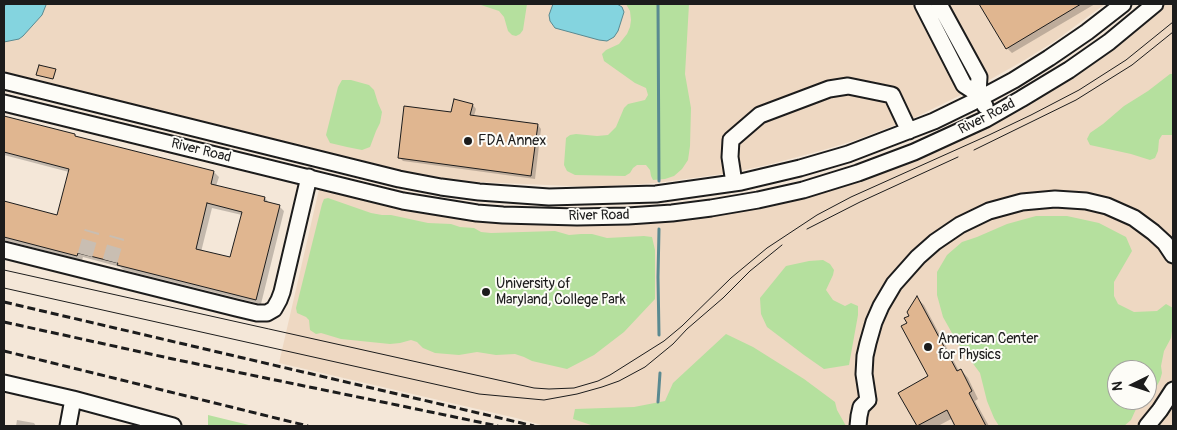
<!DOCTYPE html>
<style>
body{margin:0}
#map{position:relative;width:1177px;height:430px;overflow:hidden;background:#f4e7d8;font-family:Pangolin,sans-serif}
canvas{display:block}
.frame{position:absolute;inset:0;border:5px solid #1c1c1c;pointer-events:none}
.north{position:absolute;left:1107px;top:360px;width:50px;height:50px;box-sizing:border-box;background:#fdfcf7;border:1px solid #a3a29f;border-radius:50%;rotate:266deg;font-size:14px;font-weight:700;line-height:20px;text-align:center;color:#1c1c1c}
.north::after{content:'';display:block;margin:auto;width:18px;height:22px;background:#1c1c1c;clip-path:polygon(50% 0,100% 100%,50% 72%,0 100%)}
</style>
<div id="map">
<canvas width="1177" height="430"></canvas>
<div class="frame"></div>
<div class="north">N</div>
</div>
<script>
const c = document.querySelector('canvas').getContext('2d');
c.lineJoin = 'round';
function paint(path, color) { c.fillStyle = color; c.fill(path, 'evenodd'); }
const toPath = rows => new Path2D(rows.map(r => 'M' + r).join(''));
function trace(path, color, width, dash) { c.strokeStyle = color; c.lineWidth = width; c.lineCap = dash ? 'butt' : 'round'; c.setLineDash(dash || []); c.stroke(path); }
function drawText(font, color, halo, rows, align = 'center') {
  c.font = font + ' Pangolin,sans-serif'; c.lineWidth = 4; c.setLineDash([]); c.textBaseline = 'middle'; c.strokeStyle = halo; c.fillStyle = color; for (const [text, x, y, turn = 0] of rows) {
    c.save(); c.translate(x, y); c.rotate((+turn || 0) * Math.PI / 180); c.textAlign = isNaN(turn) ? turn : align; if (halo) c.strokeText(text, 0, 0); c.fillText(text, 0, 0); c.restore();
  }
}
paint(toPath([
 [4,4,1105,4,1055,41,1023,61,975,88,916,117,856,140,820,151,767,165,730,173,656,183,593,187,455,181,375,166,4,73],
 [1164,4,1173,4,1173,426,545,426,516,418,279,363,320,185,401,204,694,214,963,136,1145,20],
 [1117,370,1147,370,1147,400,1117,400]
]), '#eed8c2');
paint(toPath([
 [478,4,527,4,523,30,520,34,516,36,512,35,508,31,504,17,499,11],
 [626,4,689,4,685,74,691,108,690,146,688,160,682,169,674,176,665,179,653,180,651,176,650,170,646,165,637,165,633,168,630,173,625,176,575,175,567,171,564,165,566,138,570,135,576,134,597,136,608,135,616,127,624,108,628,104,645,100,648,95,646,88,635,83,604,61,602,54,606,50,619,44,627,34,630,27,631,20,630,11],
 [1170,74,1173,74,1173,135,1162,135,1159,140,1158,151,1155,158,1150,160,1131,154,1090,145,1087,139,1090,133,1103,124,1124,106,1148,91],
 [342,80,351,80,369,85,374,90,378,103,382,112,380,123,376,131,370,147,362,150,347,147,330,143,326,135,338,87],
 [328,198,371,213,382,215,391,215,428,223,451,224,460,227,474,228,481,232,491,233,555,231,569,235,581,234,592,234,607,238,644,236,652,237,655,250,655,299,624,332,594,355,567,369,532,361,524,357,515,354,496,355,477,352,459,355,435,353,423,348,417,342,411,340,400,343,390,344,341,339,321,333,316,334,310,330,309,320,306,317,297,313,296,308,322,204,324,199],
 [1036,216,1067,216,1099,223,1126,237,1132,251,1114,282,1114,296,1118,304,1134,312,1157,311,1166,304,1173,308,1173,324,1171,338,1164,351,1161,366,1162,373,1160,380,1151,397,1136,409,1131,420,1124,426,999,426,994,418,987,401,980,373,957,342,943,317,937,295,937,272,947,255,962,242,977,237,1007,224],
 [1117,370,1147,370,1147,400,1117,400],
 [823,260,830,264,834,270,833,275,826,290,833,300,845,306,851,303,858,306,858,315,849,365,824,369,804,355,767,327,761,314,760,298,786,266,809,261],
 [726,334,753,347,804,379,835,402,837,410,846,426,594,426,573,419,575,409,634,407,665,401,673,383],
 [208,415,253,426,208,426]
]), '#b5e09e');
const water = toPath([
 [6,4,46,4,46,5,42,15,23,36,19,39,4,42,4,7,6,4],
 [553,4,617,4,622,7,624,12,618,31,614,37,607,41,599,40,555,28,550,21,549,15,553,4]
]);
paint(water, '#84d4df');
trace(water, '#5a8a91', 1);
paint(toPath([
 [981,4,1095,4,1012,53,1007,48],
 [473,105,476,109,474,116,538,125,541,129,535,179,403,161,399,157],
 [4,117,75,135,77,138,214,172,219,177,216,186,265,198,270,204,279,206,284,211,261,304,124,270,120,267,83,257,82,260,4,240,4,202,58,216,69,172,4,155],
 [212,208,242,215,231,259,201,252],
 [917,298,924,305,959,371,961,370,968,378,978,399,975,401,989,426,957,426,953,418,938,426,918,426,900,393,930,377,908,324],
 [17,420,34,423,36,426,16,426]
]), '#0003');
trace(toPath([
 [658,4,659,181],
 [659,229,658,277,659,335],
 [658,402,660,373]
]), '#5a8a91', 3);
const building = toPath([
 [979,4,1081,4,1006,49,979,4],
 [39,65,56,69,53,79,36,75,39,65],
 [454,99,473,104,470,115,538,124,531,176,398,158,404,106,451,112,454,99],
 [4,116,75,134,75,136,214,171,211,184,265,197,264,201,280,205,256,300,117,265,118,263,78,253,77,256,4,237,4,201,57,215,69,169,4,152,4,116],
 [207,203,242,212,230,257,196,249,207,203],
 [917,296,957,371,961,369,972,391,969,393,986,426,955,426,947,410,917,426,898,393,928,376,901,326,907,323,904,318,909,316,907,312,917,296]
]);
paint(building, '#e0b690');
trace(building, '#1c1c1c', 1);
trace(toPath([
 [85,255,92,231],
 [110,261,117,237]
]), '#c9beb2', 15, [15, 8]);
const minor = toPath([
 [924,4,923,5,964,85,978,94,985,106],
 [939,4,979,77,978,94],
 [4,81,399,179,441,187,479,192,549,197,656,194,741,182,800,168,848,154,934,121,973,102,1014,80,1049,58,1087,32,1123,4],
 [4,103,403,201,477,213,503,215,577,217,628,216,672,213,711,208,758,200,803,190,858,173,914,152,986,119,1021,99,1069,70,1109,42,1155,4],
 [734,183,730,157,731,140,760,115,829,89,848,86,892,95,909,131],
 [4,250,236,308,257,313,267,313,274,309,279,300,282,292,309,177],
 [4,383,73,399,173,426],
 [68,426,73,399],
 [858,426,859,416,861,407,868,400,864,374,865,356,868,343,874,322,881,306,894,284,918,257,935,242,960,225,989,211,1022,202,1055,199,1086,201,1107,206,1134,218,1153,232,1165,243,1173,255],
 [1147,426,1160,410,1173,390]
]);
trace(minor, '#1c1c1c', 19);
trace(minor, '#fdfcf7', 15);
trace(toPath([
 [974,150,1076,100,1132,65,1173,32],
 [807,229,860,202,958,157],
 [4,270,534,388,549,389,574,388,598,381,610,375,664,341,682,326,731,278,767,248,817,215,851,197,989,135,1031,115,1079,90,1126,60,1173,22],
 [4,288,479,394,544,400,577,394,602,387,619,381,645,367,673,344,687,329,723,298,750,271,782,245]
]), '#1c1c1c', 1);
trace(toPath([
 [4,302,534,426],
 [4,322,173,359,397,405,498,426],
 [4,351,308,426]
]), '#1c1c1c', 3, [8, 4]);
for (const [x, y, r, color] of [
 [468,141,5,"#1c1c1c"],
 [486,292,5,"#1c1c1c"],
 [928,347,5,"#1c1c1c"]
]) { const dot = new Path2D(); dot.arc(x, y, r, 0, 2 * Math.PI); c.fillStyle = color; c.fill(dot); trace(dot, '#fdfcf7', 2); }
drawText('14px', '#1c1c1c', '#fdfcf7', [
 ["River Road",987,117,-27],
 ["River Road",201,151,14],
 ["River Road",599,216,-1]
]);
drawText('14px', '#1c1c1c', '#fdfcf7', [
 ["FDA Annex",478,141],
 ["University of",496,284],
 ["Maryland, College Park",496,300],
 ["American Center",938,339],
 ["for Physics",938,355]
], 'left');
</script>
